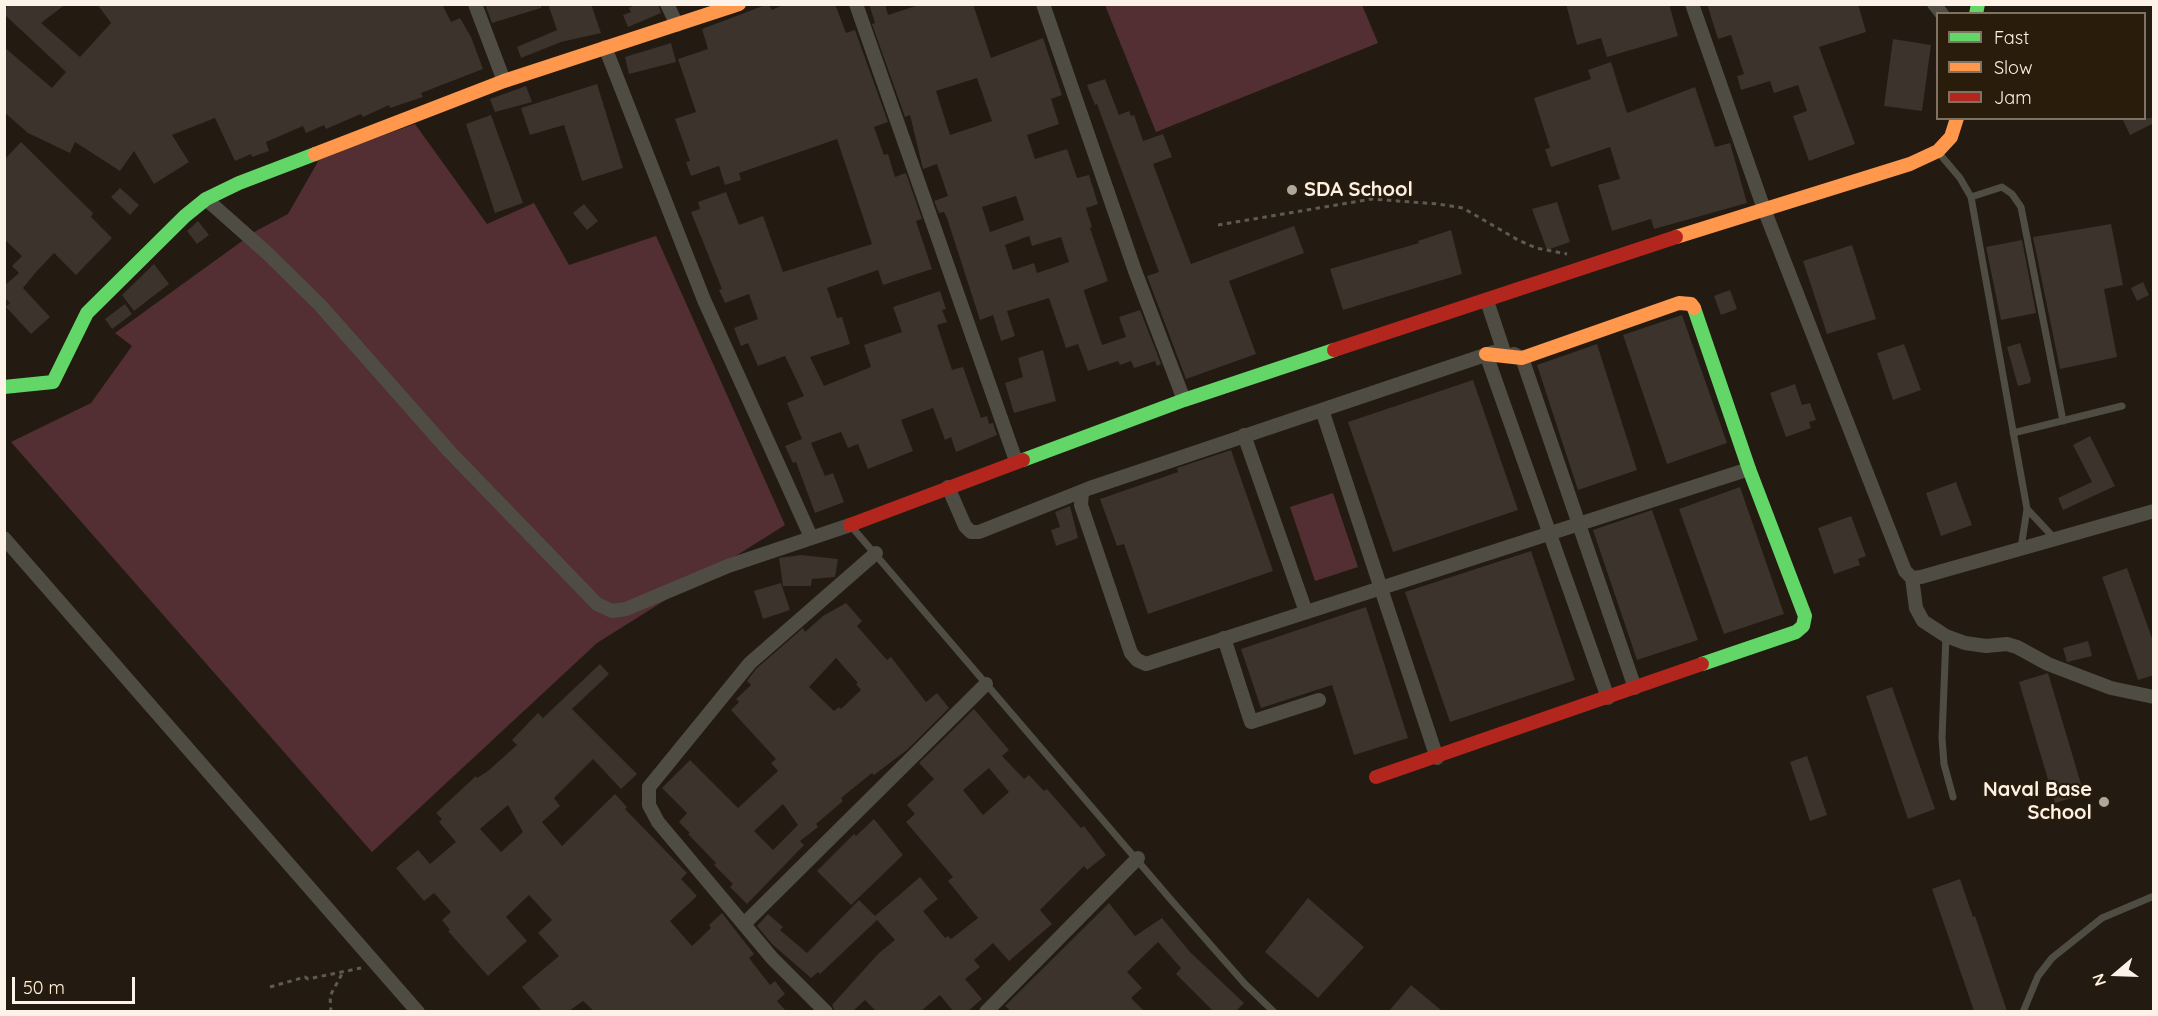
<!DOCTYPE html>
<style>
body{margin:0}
#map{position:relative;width:2158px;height:1016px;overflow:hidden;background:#231b11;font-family:Quicksand,sans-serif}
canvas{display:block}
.frame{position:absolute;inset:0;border:6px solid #fcf2e7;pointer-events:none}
.legend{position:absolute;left:1936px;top:12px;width:210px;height:108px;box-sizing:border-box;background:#2a1c0a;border:2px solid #7e7262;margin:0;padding:8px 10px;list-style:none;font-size:18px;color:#fcf2e7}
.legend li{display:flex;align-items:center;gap:12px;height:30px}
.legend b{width:30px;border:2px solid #7e7262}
.north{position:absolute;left:2086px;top:944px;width:60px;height:60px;-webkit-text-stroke:4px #2a1c0a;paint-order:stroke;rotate:251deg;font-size:16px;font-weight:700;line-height:24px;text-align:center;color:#fcf2e7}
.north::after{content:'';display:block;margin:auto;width:21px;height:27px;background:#fcf2e7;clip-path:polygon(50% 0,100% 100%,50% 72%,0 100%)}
.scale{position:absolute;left:12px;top:977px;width:123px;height:27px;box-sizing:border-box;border:3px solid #fcf2e7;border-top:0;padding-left:8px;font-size:18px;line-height:21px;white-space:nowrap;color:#fcf2e7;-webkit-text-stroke:4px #2a1c0a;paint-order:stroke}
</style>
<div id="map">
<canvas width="2158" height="1016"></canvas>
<div class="frame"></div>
<ul class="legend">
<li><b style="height:8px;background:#63d668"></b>Fast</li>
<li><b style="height:8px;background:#ff974d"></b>Slow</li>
<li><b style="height:8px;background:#b3261e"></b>Jam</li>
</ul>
<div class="north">N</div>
<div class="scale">50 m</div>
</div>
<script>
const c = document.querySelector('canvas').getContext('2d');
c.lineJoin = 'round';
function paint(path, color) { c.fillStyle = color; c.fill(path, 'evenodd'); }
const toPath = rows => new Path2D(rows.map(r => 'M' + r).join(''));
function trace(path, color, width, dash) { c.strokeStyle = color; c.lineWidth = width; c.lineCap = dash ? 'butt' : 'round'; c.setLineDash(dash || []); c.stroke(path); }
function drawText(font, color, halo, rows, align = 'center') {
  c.font = font + ' Quicksand,sans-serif'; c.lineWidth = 4.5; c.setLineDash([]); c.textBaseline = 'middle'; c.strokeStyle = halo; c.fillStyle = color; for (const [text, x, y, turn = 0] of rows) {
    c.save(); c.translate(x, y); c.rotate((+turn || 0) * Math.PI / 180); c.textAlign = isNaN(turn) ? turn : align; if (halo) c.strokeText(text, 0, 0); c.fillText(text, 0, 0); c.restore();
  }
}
paint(toPath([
 [1105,5,1362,5,1378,43,1156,132],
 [415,124,487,224,534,203,569,265,656,236,785,525,597,643,372,852,11,442,91,403,132,346,115,333,256,231,288,214,320,158],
 [1333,493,1358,567,1315,581,1290,507]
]), '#532f33');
paint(toPath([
 [8,4,66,4,41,23,80,57,111,23,97,4,442,4,451,22,460,18,471,37,483,69,421,93,423,97,390,108,389,105,363,117,361,114,326,129,324,125,306,133,303,126,266,142,269,151,252,157,251,154,235,161,215,118,172,135,189,162,154,184,134,151,120,171,75,142,70,153,28,133,4,112,4,47,52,88,66,72,4,14],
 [485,4,541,4,541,8,492,23],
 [548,4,591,4,601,33,561,42,521,58,517,47,557,30],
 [637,4,658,4,661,13,628,27,623,15,631,12,629,8],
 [768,4,772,10,785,4,835,4,846,33,855,30,888,122,874,127,884,155,888,154,895,177,906,173,922,219,916,221,932,269,883,285,878,270,827,288,837,318,842,317,850,344,810,357,824,386,871,367,864,345,902,332,893,307,940,291,946,309,942,310,947,322,937,325,952,370,963,367,981,418,987,416,989,424,993,423,997,435,956,452,951,437,945,440,933,408,901,420,913,451,868,469,858,444,848,448,841,432,811,443,825,476,833,473,844,502,815,513,796,462,793,463,785,446,802,439,787,403,804,396,785,356,758,366,748,343,741,346,734,328,758,319,749,294,725,303,719,290,722,289,691,212,700,209,698,202,726,192,739,225,763,216,783,272,872,244,837,139,739,173,741,180,725,185,719,166,691,176,686,162,690,161,675,119,696,112,678,59,708,49,702,29],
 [869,4,885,4,888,15,922,4,973,4,991,58,1043,38,1062,95,1051,99,1059,124,1027,135,1035,159,1067,149,1077,178,1089,175,1098,204,1086,208,1092,227,1090,228,1108,281,1084,290,1084,292,1102,345,1126,337,1119,317,1140,310,1161,364,1157,366,1155,361,1134,368,1131,361,1120,365,1118,361,1088,371,1078,344,1066,348,1049,298,1007,311,1015,336,1001,341,993,315,980,320,947,218,944,212,939,213,934,201,948,196,937,164,923,169,910,115,905,117,872,24,875,23],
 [977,78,992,121,950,135,936,91],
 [1016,196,1024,220,990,232,982,207],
 [1029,236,1032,246,1061,237,1069,262,1037,273,1034,263,1013,270,1005,245],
 [1566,4,1669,4,1678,36,1607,57,1601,38,1577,45],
 [1707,4,1858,4,1866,32,1819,47,1855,144,1809,161,1793,116,1807,111,1798,85,1774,93,1770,81,1741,90,1737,76,1744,74,1731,35,1718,39],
 [1893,39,1931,45,1922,111,1884,106],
 [671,43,676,62,629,74,625,57],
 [1611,62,1627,113,1695,87,1715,147,1730,143,1747,203,1654,229,1651,219,1612,231,1598,185,1620,179,1610,147,1551,167,1545,149,1550,148,1534,98,1591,79,1588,70],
 [1105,79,1119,115,1129,111,1131,116,1134,115,1143,141,1163,134,1172,157,1153,164,1191,264,1294,226,1304,253,1229,281,1256,354,1186,379,1147,276,1159,272,1097,104,1095,105,1087,85],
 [597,84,623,168,582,181,564,125,530,135,521,108],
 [526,86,532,102,495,112,490,99],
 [491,115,523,203,495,213,466,124],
 [2122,118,2154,118,2154,123,2130,135],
 [21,142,93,213,91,217,112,238,76,275,54,253,36,272,23,288,50,317,31,334,6,307,10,303,4,297,4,286,19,273,12,266,22,256,4,239,4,160],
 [120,188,139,205,130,215,111,197],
 [1557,202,1570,242,1547,250,1532,209],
 [584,204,598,221,587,230,573,213],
 [198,221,209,235,197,244,187,231],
 [2111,224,2123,285,2104,289,2117,357,2060,369,2033,237],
 [1451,230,1462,274,1343,310,1330,269,1419,243,1418,241],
 [2022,240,2036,313,2001,320,1986,247],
 [1852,245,1876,319,1827,334,1803,261],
 [154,264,169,284,134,311,122,295],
 [2143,282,2149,295,2137,301,2131,288],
 [1730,290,1737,309,1721,315,1714,296],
 [125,304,132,314,112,329,105,319],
 [1682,315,1727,443,1667,464,1623,335],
 [2020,343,2031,380,2030,383,2018,386,2007,347],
 [1597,344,1637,470,1578,490,1537,365],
 [1904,344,1921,390,1893,400,1877,353],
 [1043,350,1056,401,1014,413,1005,383,1023,377,1018,358],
 [1473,380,1518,510,1393,552,1348,422],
 [1795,384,1802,405,1810,403,1816,420,1809,422,1811,428,1786,437,1770,393],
 [2090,436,2115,486,2063,510,2058,498,2092,482,2073,445],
 [1231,450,1273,571,1148,614,1124,544,1117,546,1100,499,1178,472,1177,468],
 [1956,482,1972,525,1941,536,1926,493],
 [1740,487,1784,614,1724,634,1679,509],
 [1070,506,1078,538,1056,546,1051,530,1060,527,1055,512],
 [1652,510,1698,640,1637,660,1593,530],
 [1851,516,1866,556,1858,559,1860,565,1834,574,1818,528],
 [1531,551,1575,680,1450,722,1405,592],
 [801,555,838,559,835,577,812,579,811,586,783,586,779,558],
 [2127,568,2154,644,2154,675,2138,680,2102,577],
 [781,583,790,610,763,619,754,591],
 [846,603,862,621,857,626,887,660,891,657,926,702,937,693,949,708,907,750,874,775,872,773,841,798,843,801,816,824,818,827,800,841,804,845,747,904,730,887,733,884,714,865,716,863,688,834,690,833,679,822,687,813,662,788,690,760,738,808,778,771,771,763,776,759,731,710,739,702,736,699,751,685,747,681,756,669,803,628,805,632,823,616],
 [836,658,858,683,856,684,861,690,841,709,839,707,834,711,809,687],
 [783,804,798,825,773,850,754,831],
 [1366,607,1408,738,1354,755,1332,685,1261,708,1241,649],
 [2088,641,2092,656,2067,662,2063,648],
 [600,664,609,674,572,709,637,774,621,789,593,759,554,798,560,806,542,822,562,846,615,794,627,807,625,809,687,873,681,879,697,896,670,921,692,946,711,928,709,925,722,913,754,954,749,958,770,985,775,981,785,994,777,1001,786,1011,594,1011,583,1001,569,1011,542,1011,522,987,559,956,538,933,552,920,529,895,506,917,527,941,488,976,448,931,450,930,442,920,451,912,434,893,424,901,396,868,418,850,430,864,456,842,439,822,442,819,436,813,476,776,477,778,488,771,517,745,512,740,538,713,543,718],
 [508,805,523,832,501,852,480,829],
 [2048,673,2084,794,2055,803,2019,682],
 [1892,687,1935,809,1908,819,1866,696],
 [974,709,1009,750,1002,756,1024,779,1029,775,1044,791,1047,789,1081,828,1084,826,1106,855,1087,870,1084,866,1040,910,1052,924,1009,961,993,943,974,960,980,967,965,979,982,999,968,1011,953,1011,940,995,921,1011,876,1011,865,1000,853,1011,835,1011,832,1005,879,953,895,940,877,920,820,974,818,972,811,978,772,944,757,926,768,914,783,927,780,930,807,953,859,900,875,916,920,877,938,899,923,911,945,938,948,936,951,939,978,918,948,881,953,877,906,822,915,814,907,805,934,779,919,763],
 [989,768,1009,792,983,815,963,790],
 [1807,756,1827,815,1810,821,1790,762],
 [874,819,903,855,851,905,817,871,854,834,856,836],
 [1960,879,1973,917,1975,916,2007,1011,1974,1011,1932,889],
 [1308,898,1364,947,1318,998,1265,952],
 [1109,903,1135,936,1162,918,1190,952,1244,1003,1236,1011,1213,1011,1176,974,1181,968,1158,942,1127,972,1142,988,1131,998,1144,1011,1011,1011,1005,1006],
 [1411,985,1442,1011,1389,1011]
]), '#3b332c');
trace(toPath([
 [1218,225,1372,199,1438,204,1463,208,1518,240,1536,248,1567,254],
 [270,987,305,977,308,979,361,968],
 [331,1012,330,996,343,972]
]), '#5e5a52', 3, [4.5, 4.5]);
trace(toPath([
 [1938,152,1960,178,1971,197,2027,509],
 [1971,197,2002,187,2012,194,2021,207,2063,421],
 [2013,433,2122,406],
 [851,526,1172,901,1245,984,1274,1012],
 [2021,548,2027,509,2055,539],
 [1946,636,1942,738,1944,764,1953,797],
 [2023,1012,2038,976,2052,958,2102,918,2154,896]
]), '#4f4d43', 7);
trace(toPath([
 [475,4,504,81],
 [667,4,677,25],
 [856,4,1016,461],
 [1043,4,1135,271,1184,400],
 [1692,4,1764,209,1905,571,1912,578,1921,577,2154,511],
 [1934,4,1942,14],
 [605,47,704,300,811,537],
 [206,199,267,253,320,305,449,451,597,604,612,611,626,609,728,566,850,525],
 [1487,301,1503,349],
 [1486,354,1608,698],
 [1514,354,1522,358,1635,688],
 [1322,410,1437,758],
 [1244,435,1306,612],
 [948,487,965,526,971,532,979,532,1090,488,1494,352],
 [1082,493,1081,505,1131,653,1137,660,1146,664,1749,469],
 [4,538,418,1012],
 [1912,578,1916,608,1923,621,1946,636,1965,643,1986,646,2007,644,2017,647,2048,664,2111,688,2154,697],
 [1224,638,1251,722,1319,700],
 [744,924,986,684],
 [826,1012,772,958,658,822,649,805,649,787,750,663,876,553],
 [986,1012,1138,858]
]), '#4f4d43', 14);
trace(toPath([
 [1976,14,1978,4],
 [1694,308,1749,469,1805,616,1803,626,1796,632,1702,664],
 [4,387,53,382,87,313,185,216,206,199,239,183,315,154],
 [1023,460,1184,400,1334,350]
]), '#63d668', 14);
trace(toPath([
 [315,154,504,81,739,4],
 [1676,237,1910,164,1938,151,1951,137,1957,118],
 [1486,354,1522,358,1679,303,1691,304,1694,308]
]), '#ff974d', 14);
trace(toPath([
 [1334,350,1676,237],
 [850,525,1023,460],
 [1376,777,1702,664]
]), '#b3261e', 14);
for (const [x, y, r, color] of [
 [1292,190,6,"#b0a79c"],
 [2104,802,6,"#b0a79c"]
]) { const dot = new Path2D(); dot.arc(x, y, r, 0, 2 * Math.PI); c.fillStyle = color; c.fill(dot); trace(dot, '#2a1c0a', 2); }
drawText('bold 20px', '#fcf2e7', '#2a1c0a', [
 ["SDA School",1304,190],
 ["Naval Base",2092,790,"right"],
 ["School",2092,813,"right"]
], 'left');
</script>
